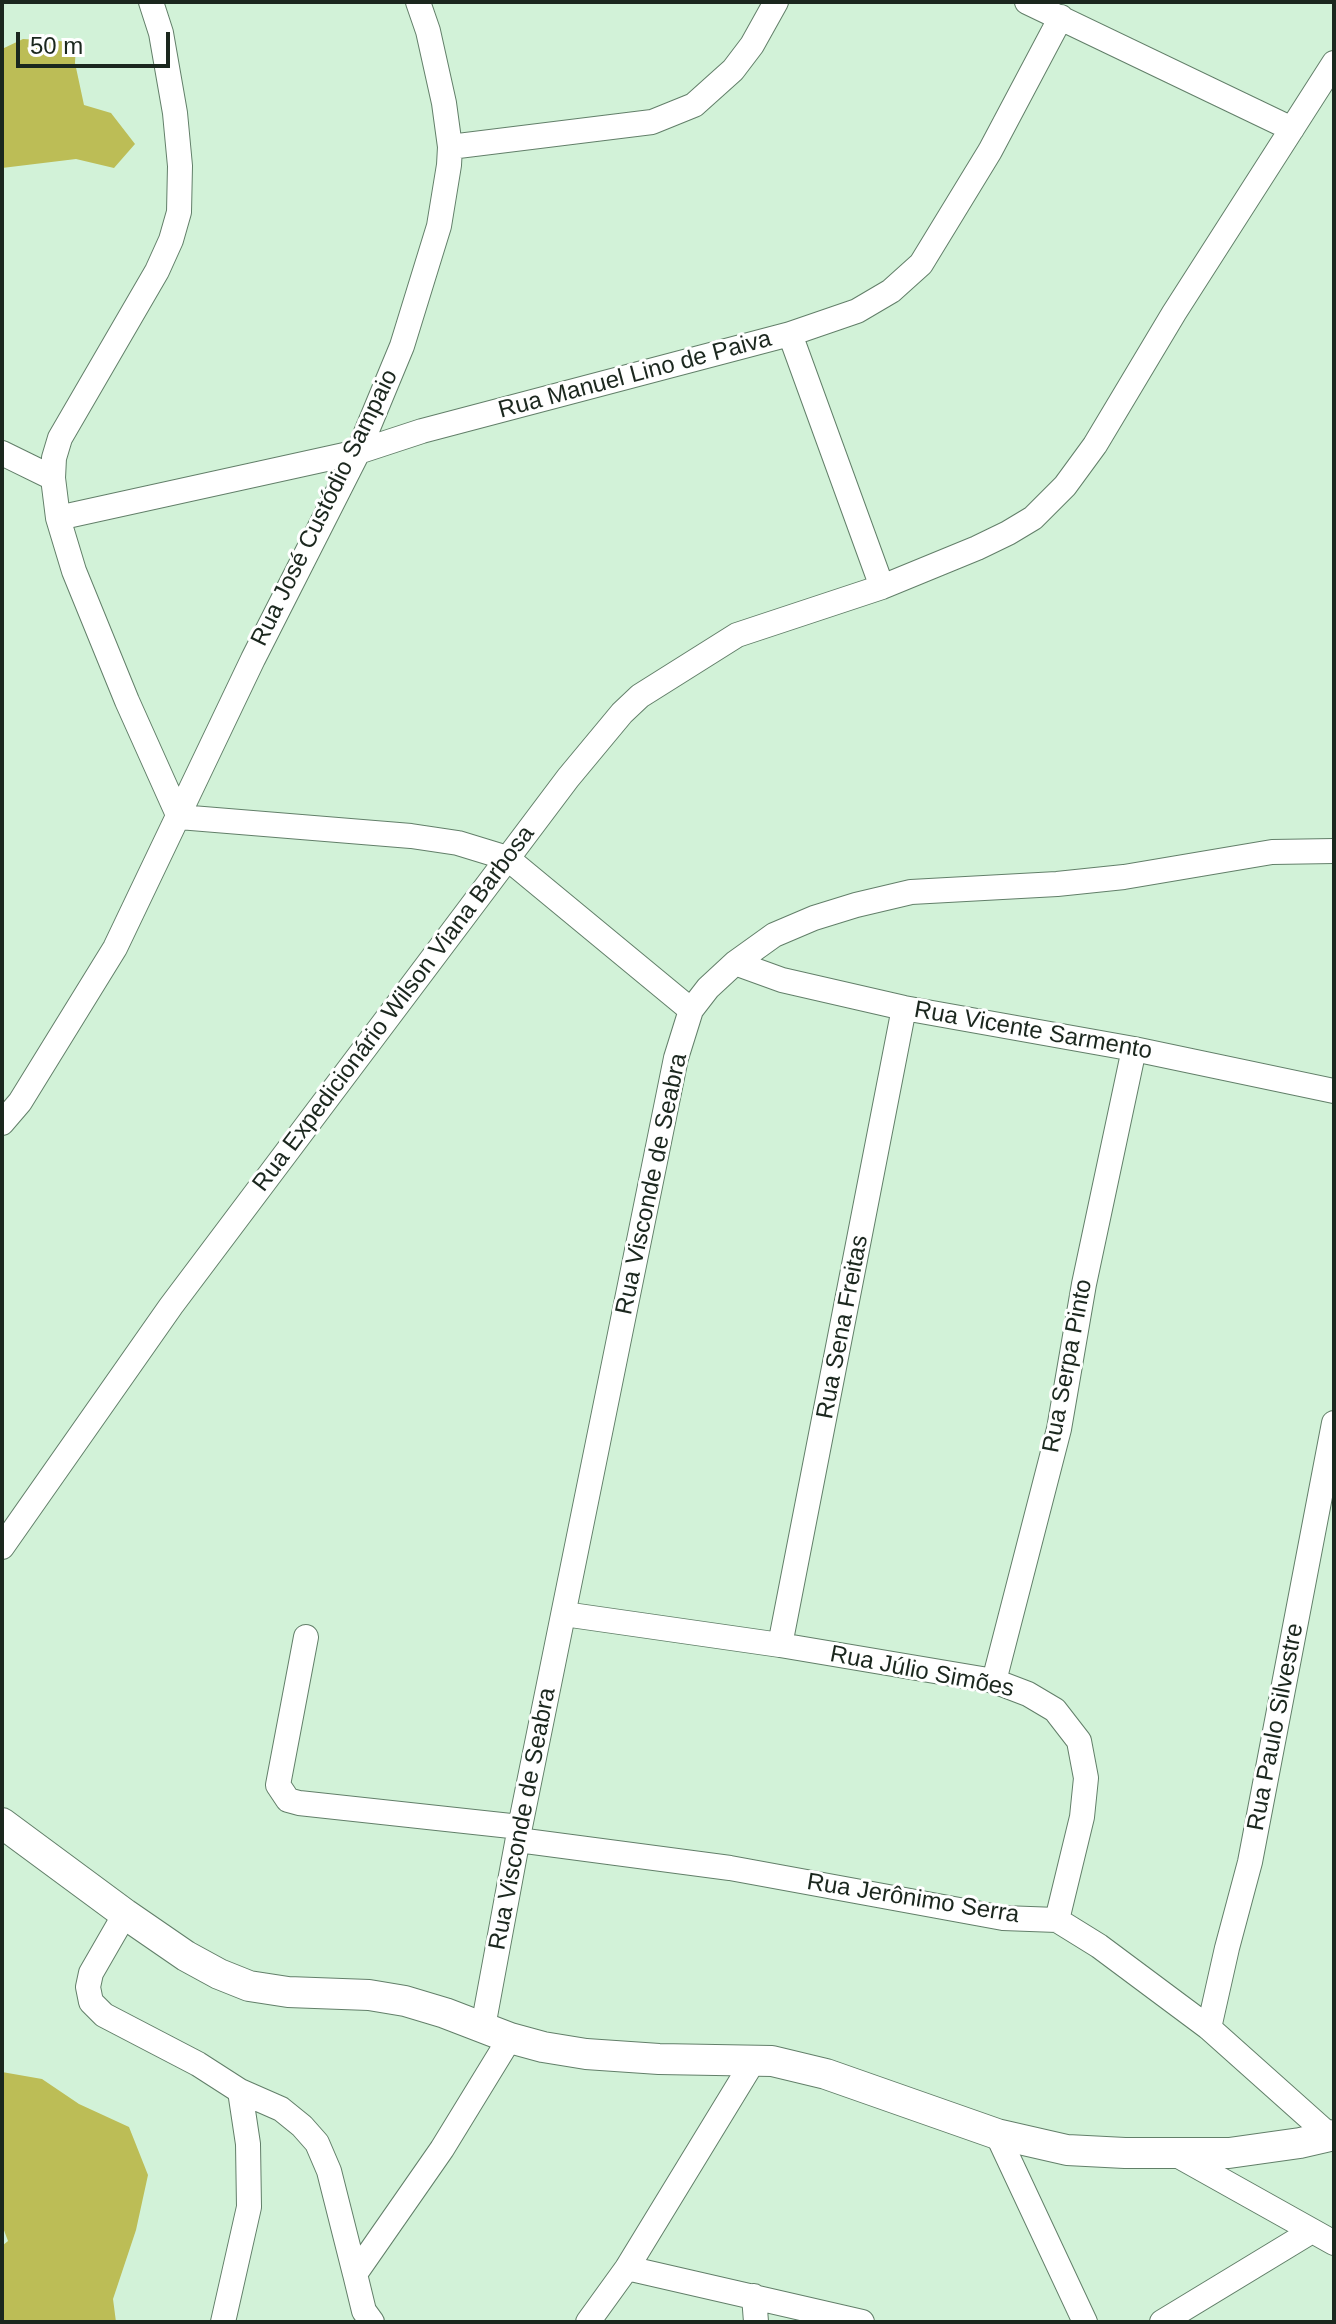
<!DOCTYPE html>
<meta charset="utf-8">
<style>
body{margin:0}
#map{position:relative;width:1336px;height:2324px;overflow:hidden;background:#d2f2d8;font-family:Helvetica,sans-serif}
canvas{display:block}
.frame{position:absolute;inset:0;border:4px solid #1b271e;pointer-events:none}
.scale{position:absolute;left:16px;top:32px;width:154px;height:36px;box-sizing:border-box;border:4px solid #1b271e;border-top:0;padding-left:10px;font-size:24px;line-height:28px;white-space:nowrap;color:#1b271e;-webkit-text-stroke:6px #fff;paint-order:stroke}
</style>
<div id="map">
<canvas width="1336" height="2324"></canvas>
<div class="frame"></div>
<div class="scale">50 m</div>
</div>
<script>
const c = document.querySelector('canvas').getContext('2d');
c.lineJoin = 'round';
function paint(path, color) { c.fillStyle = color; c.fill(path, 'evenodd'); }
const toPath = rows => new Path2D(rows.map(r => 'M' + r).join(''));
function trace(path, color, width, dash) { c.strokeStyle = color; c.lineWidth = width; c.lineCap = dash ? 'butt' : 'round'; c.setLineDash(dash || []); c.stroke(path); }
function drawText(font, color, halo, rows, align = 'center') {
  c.font = font + ' Helvetica,sans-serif'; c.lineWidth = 6; c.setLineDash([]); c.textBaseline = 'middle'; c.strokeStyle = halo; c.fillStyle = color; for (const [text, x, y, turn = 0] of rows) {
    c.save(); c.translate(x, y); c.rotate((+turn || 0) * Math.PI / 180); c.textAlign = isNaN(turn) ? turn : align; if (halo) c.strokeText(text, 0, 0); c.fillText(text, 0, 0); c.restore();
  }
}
paint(toPath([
 [23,39,76,42,75,63,84,105,111,113,135,144,114,168,76,159,2,168,2,49],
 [2,2072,42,2079,79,2104,129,2127,148,2175,136,2230,113,2299,116,2322,2,2322,2,2246,8,2241,2,2225]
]), '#bcbd56');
const minor = toPath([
 [1027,2,1292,129],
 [450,147,652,122,694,105,733,70,752,45,776,2],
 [790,334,882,587],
 [2,453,53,478,58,518,74,571,127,701,179,817],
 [53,478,54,458,60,438,157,271,171,240,179,212,180,166,175,113,161,33,151,2],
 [58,518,358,452,422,431,790,334,857,311,891,291,921,264,990,151,1061,17],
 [179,817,411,836,458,843,507,858,691,1010],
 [735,963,782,980,904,1008,1134,1049,1334,1091],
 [2,1123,20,1102,115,948,253,659,358,452,402,346,439,226,449,165,450,147,444,103,428,31,418,2],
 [2,1547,171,1306,568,778,622,713,640,696,737,635,882,587,977,548,1008,533,1033,518,1065,486,1095,445,1174,313,1334,63],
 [564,1614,780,1645,994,1681,1028,1694,1055,1710,1079,1741,1086,1778,1082,1817,1057,1920],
 [306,1637,278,1785,288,1800,299,1803,520,1827],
 [780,1645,904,1008],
 [994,1681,1059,1429,1084,1284,1134,1049],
 [518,1840,730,1868,1003,1918,1057,1920,1099,1946,1209,2028,1330,2136],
 [125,1914,91,1973,88,1987,91,2002,104,2015,198,2064,240,2091,248,2144,249,2207,223,2322],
 [483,2027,520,1827,676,1058,691,1010,708,988,735,963,774,935,814,918,856,905,911,892,1057,884,1124,877,1272,852,1334,851],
 [1209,2028,1227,1948,1250,1862,1334,1423],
 [240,2091,281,2109,302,2126,317,2143,329,2171,355,2274],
 [997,2134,1085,2322],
 [1175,2154,1334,2243],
 [627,2268,862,2322],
 [754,2296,756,2322],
 [372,2322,364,2311,355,2274,442,2149,510,2038],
 [588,2322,627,2268,754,2060],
 [1162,2322,1312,2231]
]);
const tertiary = toPath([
 [2,1823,125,1914,186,1956,219,1974,249,1986,288,1992,369,1995,405,2001,445,2013,510,2038,543,2047,586,2054,659,2059,772,2061,826,2074,997,2134,1067,2150,1125,2153,1229,2153,1300,2143,1334,2135]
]);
trace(minor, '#627f69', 26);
trace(tertiary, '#627f69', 32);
trace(minor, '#fff', 24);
trace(tertiary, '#fff', 30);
drawText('24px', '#1b271e', '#fff', [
 ["Rua Manuel Lino de Paiva",635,375,-15],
 ["Rua José Custódio Sampaio",325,508,-64],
 ["Rua Expedicionário Wilson Viana Barbosa",394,1009,-53],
 ["Rua Vicente Sarmento",1033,1031,10],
 ["Rua Visconde de Seabra",652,1184,-78],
 ["Rua Sena Freitas",843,1327,-79],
 ["Rua Serpa Pinto",1068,1366,-79],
 ["Rua Júlio Simões",922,1672,11],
 ["Rua Paulo Silvestre",1276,1727,-79],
 ["Rua Visconde de Seabra",523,1819,-79],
 ["Rua Jerônimo Serra",913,1899,9]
]);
</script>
